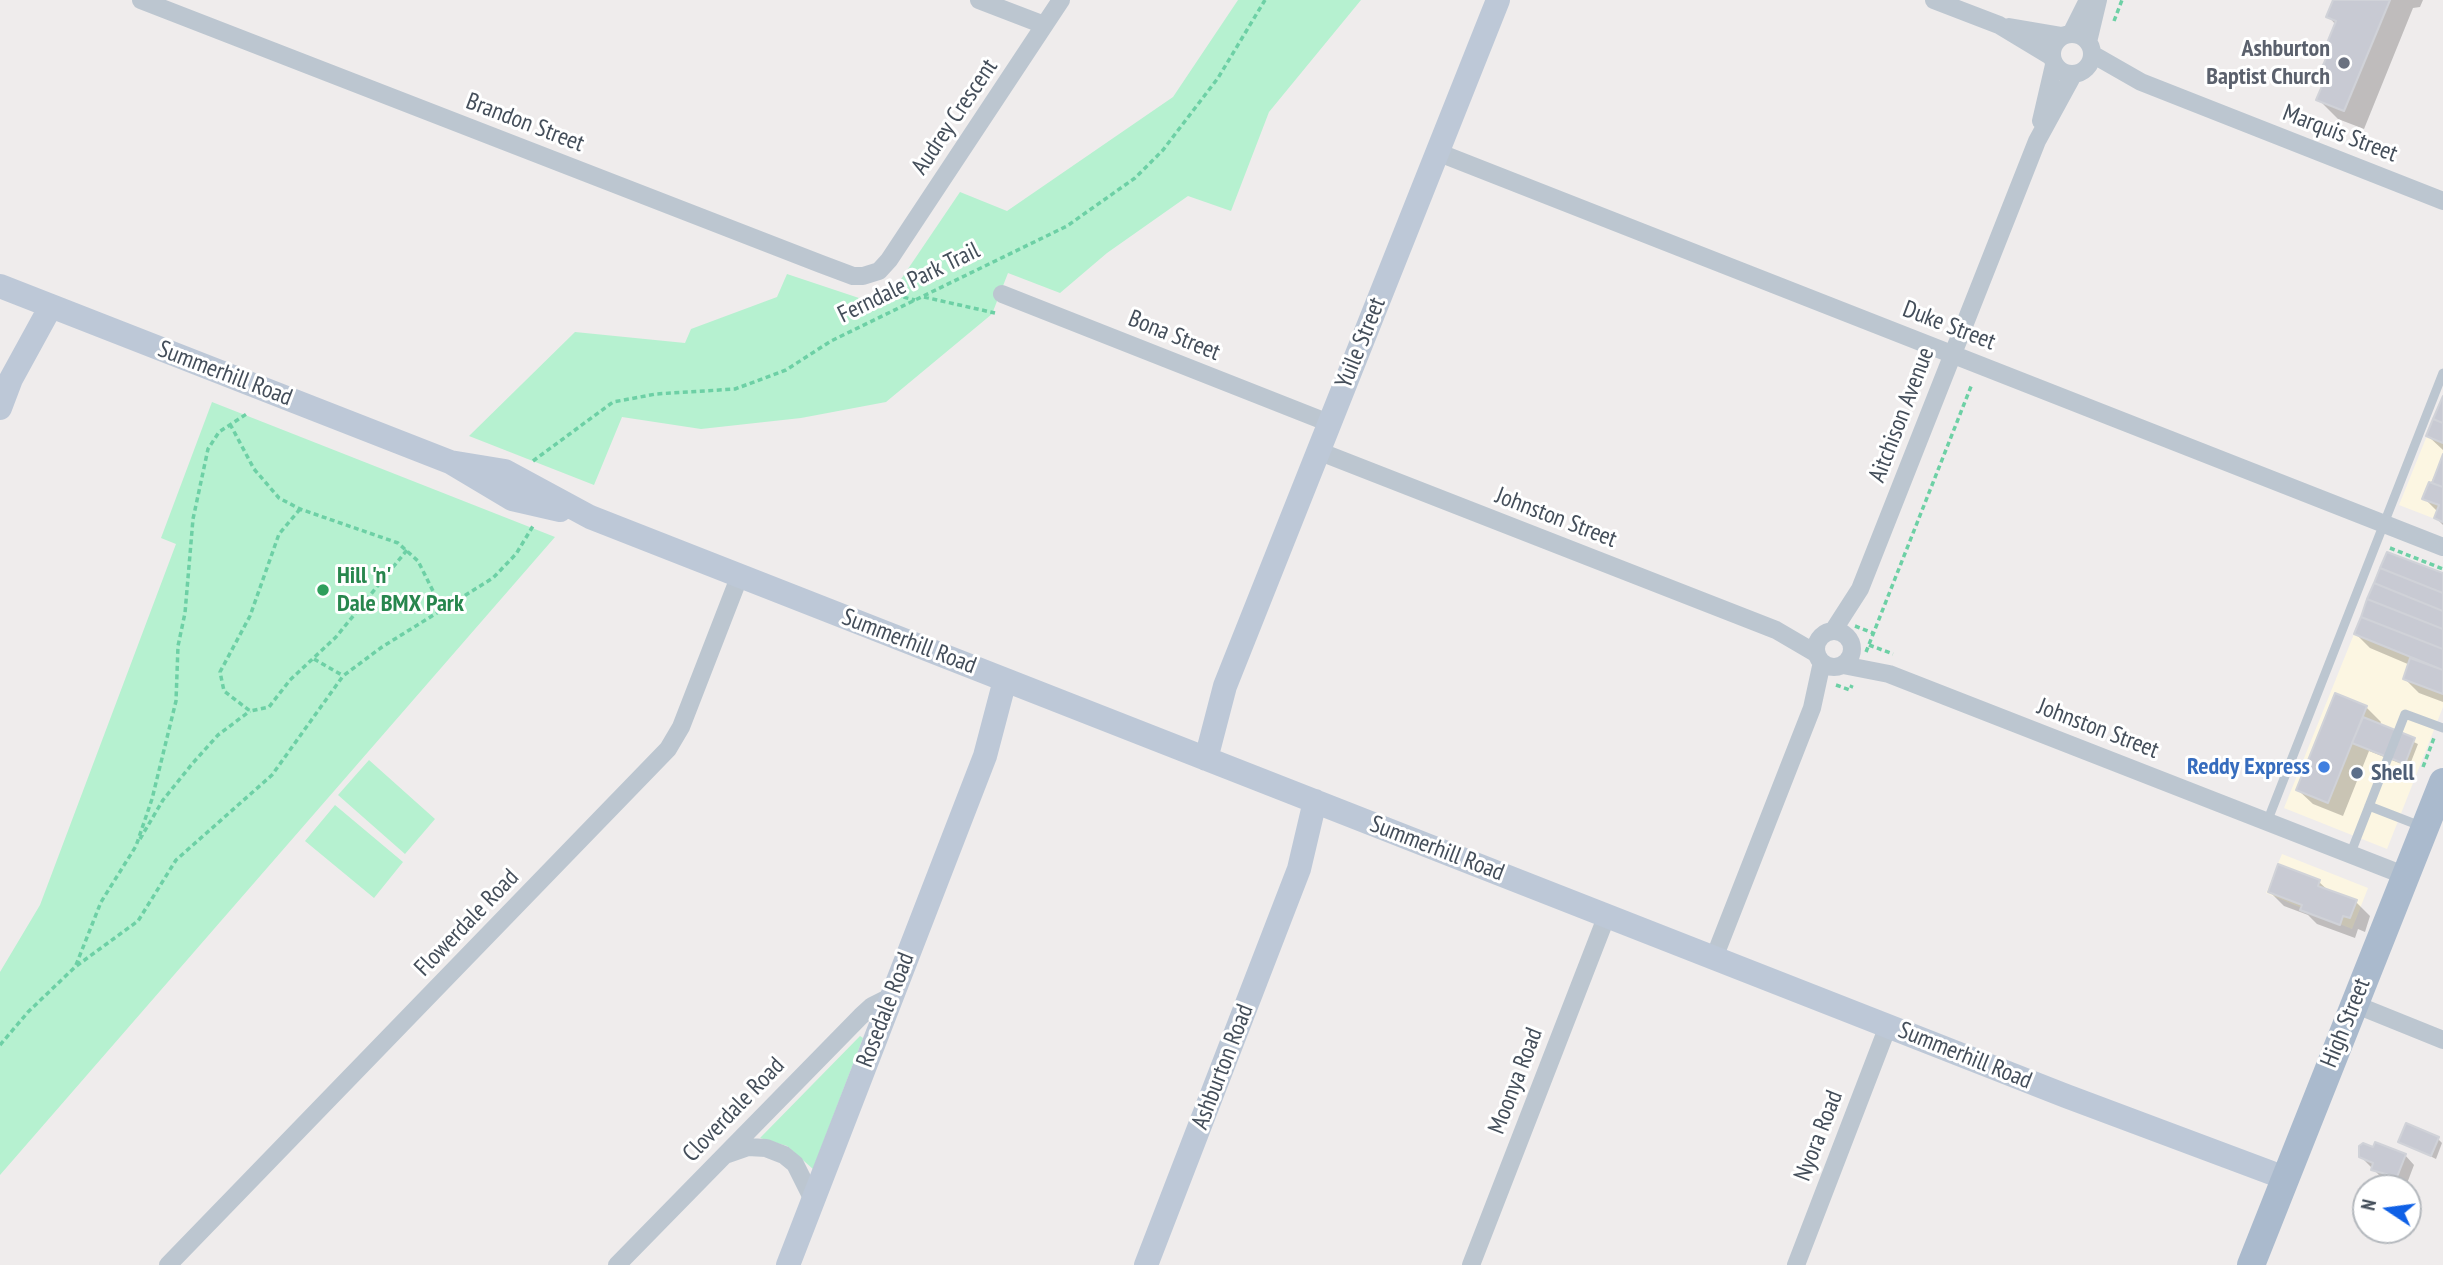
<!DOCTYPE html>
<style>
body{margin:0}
#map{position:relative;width:2443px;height:1265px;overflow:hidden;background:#efecec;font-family:"PT Sans Narrow",sans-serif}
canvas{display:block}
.north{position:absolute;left:2352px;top:1174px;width:70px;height:70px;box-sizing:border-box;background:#fff;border:2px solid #b4b8bd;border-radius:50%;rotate:283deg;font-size:19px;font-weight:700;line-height:28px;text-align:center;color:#444e5a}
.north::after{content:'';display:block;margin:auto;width:24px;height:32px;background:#0f60e6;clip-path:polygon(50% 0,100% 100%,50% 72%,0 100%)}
</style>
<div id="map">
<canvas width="2443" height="1265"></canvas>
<div class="north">N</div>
</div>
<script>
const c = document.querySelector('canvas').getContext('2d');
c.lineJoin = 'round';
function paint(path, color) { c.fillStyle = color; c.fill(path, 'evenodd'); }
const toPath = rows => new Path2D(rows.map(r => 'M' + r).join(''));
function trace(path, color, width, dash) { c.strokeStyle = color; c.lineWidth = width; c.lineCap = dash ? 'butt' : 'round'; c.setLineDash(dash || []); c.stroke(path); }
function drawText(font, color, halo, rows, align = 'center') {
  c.font = font + ' "PT Sans Narrow",sans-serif'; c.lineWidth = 6; c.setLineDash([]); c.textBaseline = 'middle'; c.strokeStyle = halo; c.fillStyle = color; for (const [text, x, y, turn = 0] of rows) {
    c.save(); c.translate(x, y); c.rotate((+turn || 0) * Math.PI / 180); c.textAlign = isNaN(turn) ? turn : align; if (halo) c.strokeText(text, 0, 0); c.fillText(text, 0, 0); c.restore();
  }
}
paint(toPath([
 [2443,396,2443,522,2399,505],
 [2387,552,2443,573,2443,707,2387,849,2284,808],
 [2282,854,2368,888,2352,929,2266,893]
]), '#fcf6e2');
paint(toPath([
 [1238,0,1361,0,1269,112,1231,211,1188,196,1107,253,1060,293,1008,273,992,314,886,402,801,418,701,429,622,417,594,485,469,436,575,332,685,343,691,329,777,297,787,274,862,299,891,294,960,192,1007,211,1173,97],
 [212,402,555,537,0,1175,0,972,40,905,176,544,161,538],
 [369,760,435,819,405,854,338,795],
 [335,805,403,862,374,898,305,841],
 [860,1036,863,1038,813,1169,787,1146,760,1138]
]), '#b6f1d0');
paint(toPath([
 [2334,0,2423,0,2420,7,2413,8,2364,129,2338,119,2318,99,2326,82,2320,76,2331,51,2327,47,2336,25,2328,16],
 [2443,400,2443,450,2428,436],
 [2443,457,2443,525,2436,518,2438,512,2424,498],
 [2443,575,2443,702,2419,693,2405,679,2410,665,2370,648,2356,634],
 [2366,707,2381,722,2379,726,2418,744,2409,767,2369,751,2343,816,2313,804,2298,790],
 [2279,867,2319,882,2330,892,2356,902,2370,916,2365,932,2358,929,2355,938,2317,924,2308,915,2284,906,2270,892],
 [2438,1139,2442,1143,2436,1159,2400,1141],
 [2364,1145,2405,1155,2414,1165,2406,1186,2382,1178,2360,1156,2359,1152]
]), '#0003');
const building = toPath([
 [2333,0,2390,0,2344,111,2316,100,2325,79,2318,77,2330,49,2325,48,2336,21,2326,17,2333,0],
 [2443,396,2443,423,2433,419,2443,396],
 [2433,419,2443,423,2443,443,2426,436,2433,419],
 [2443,454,2443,487,2432,483,2443,454],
 [2429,482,2443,487,2443,522,2434,518,2439,505,2422,499,2429,482],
 [2387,552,2443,573,2443,593,2380,568,2387,552],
 [2380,568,2443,593,2443,611,2374,583,2380,568],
 [2374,583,2443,611,2443,629,2367,599,2374,583],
 [2367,599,2443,629,2443,649,2361,617,2367,599],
 [2361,617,2443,649,2443,670,2354,634,2361,617],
 [2410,658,2443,670,2443,694,2403,679,2410,658],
 [2335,693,2367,706,2328,803,2296,790,2335,693],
 [2363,717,2415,738,2405,764,2352,743,2363,717],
 [2278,864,2320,880,2318,886,2357,900,2350,918,2343,916,2340,925,2300,910,2302,905,2268,892,2278,864],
 [2406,1123,2439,1137,2431,1156,2398,1142,2406,1123],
 [2375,1142,2406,1154,2397,1177,2371,1170,2373,1163,2359,1157,2359,1146,2363,1143,2373,1147,2375,1142]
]);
paint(building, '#c8cad3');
trace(building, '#d0d2d8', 2);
trace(toPath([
 [2114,21,2122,0],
 [887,293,915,300],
 [924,297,995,313],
 [230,424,254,469,279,498,300,509,398,543,418,561,442,609],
 [533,461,613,402,656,394,735,389,786,370,831,341,1067,226,1135,178,1163,150,1218,78,1265,0],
 [300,509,279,534,250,616,220,672,224,691,250,711,269,707,290,680,336,637,407,550],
 [2390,548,2443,569],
 [1855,626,1873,633],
 [1869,645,1893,654],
 [1866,652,1972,384],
 [314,659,342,675],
 [1836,685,1850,690,1852,685],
 [2423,767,2434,738],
 [140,839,163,800,192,764,218,735,250,711],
 [76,965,101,902,136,846,152,799,176,701,178,646,185,613,193,519,208,449,219,432,248,413],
 [0,1045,28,1012,75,967,138,921,176,860,272,775,343,676,382,647,493,578,516,554,533,526]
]), '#6dd0a5', 3.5, [5, 3.5]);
trace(toPath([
 [2369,806,2423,827],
 [2267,822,2443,373],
 [2350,855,2405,714,2443,728]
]), '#bcc6d0', 9);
trace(toPath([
 [141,0,821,264,853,276,863,276,879,271,889,260,1061,0],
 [979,0,1044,25],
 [1934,0,1999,25,2052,57],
 [2009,27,2062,36],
 '2052 54a20 20 0 1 1 40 0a20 20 0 1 1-40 0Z',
 [2071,34,2088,0],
 [2088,42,2098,0],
 [2092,54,2141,82,2443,201],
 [2041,121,2054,65],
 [1437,152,2443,547],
 [1002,294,1329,423],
 [1318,451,1776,630,1817,654],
 [1833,631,1860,589,2037,141,2073,75],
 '1816 649a18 18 0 1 1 36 0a18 18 0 1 1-36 0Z',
 [1843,665,1889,674,2406,876],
 [1714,958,1812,708,1822,662],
 [2354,1004,2443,1040],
 [728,1154,748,1147,766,1148,784,1155,795,1164,813,1200],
 [168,1265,668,749,681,727,740,575],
 [617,1265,861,1016,872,1006,892,996],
 [1471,1265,1607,915],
 [1796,1265,1888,1026]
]), '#bcc6d0', 18);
trace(toPath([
 [0,286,450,462,512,499,560,510],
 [0,408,11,379,51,306],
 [450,462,505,471,590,517,2066,1096,2285,1178],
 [1206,759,1225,686,1498,0],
 [788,1265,985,756,1005,680],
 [1146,1265,1299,869,1315,801]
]), '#bdc8d7', 24);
trace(toPath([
 [2251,1265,2443,782]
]), '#aabacd', 28);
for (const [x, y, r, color] of [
 [2344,63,7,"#6b7280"],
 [323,590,7,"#2e9e5b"],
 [2324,767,7,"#3f7fe0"],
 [2357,773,7,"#5c6f8a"]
]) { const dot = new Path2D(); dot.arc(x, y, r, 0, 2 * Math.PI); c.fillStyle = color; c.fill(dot); trace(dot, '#fff', 2.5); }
drawText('bold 24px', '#5b616d', '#fff', [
 ["Ashburton",2330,49],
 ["Baptist Church",2330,77]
], 'right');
drawText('24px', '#444e5a', '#fff', [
 ["Audrey Crescent",955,117,-56],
 ["Brandon Street",525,123,21],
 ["Marquis Street",2340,134,21],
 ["Ferndale Park Trail",909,283,-26],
 ["Duke Street",1949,326,21],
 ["Bona Street",1174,336,22],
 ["Yuile Street",1361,343,-68],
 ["Summerhill Road",225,374,21],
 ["Aitchison Avenue",1902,415,-69],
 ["Johnston Street",1556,518,21],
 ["Summerhill Road",909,642,21],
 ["Johnston Street",2098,729,21],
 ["Summerhill Road",1437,849,21],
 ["Flowerdale Road",467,923,-46],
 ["Rosedale Road",886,1010,-69],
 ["High Street",2346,1023,-68],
 ["Summerhill Road",1965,1056,22],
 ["Ashburton Road",1223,1067,-69],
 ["Moonya Road",1516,1081,-69],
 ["Cloverdale Road",734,1110,-46],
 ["Nyora Road",1819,1136,-69]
]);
drawText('bold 24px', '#27864d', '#fff', [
 ["Hill 'n'",337,576],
 ["Dale BMX Park",337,604]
], 'left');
drawText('bold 24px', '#366cbe', '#fff', [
 ["Reddy Express",2310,767]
], 'right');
drawText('bold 24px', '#4e5e75', '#fff', [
 ["Shell",2371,773]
], 'left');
</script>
